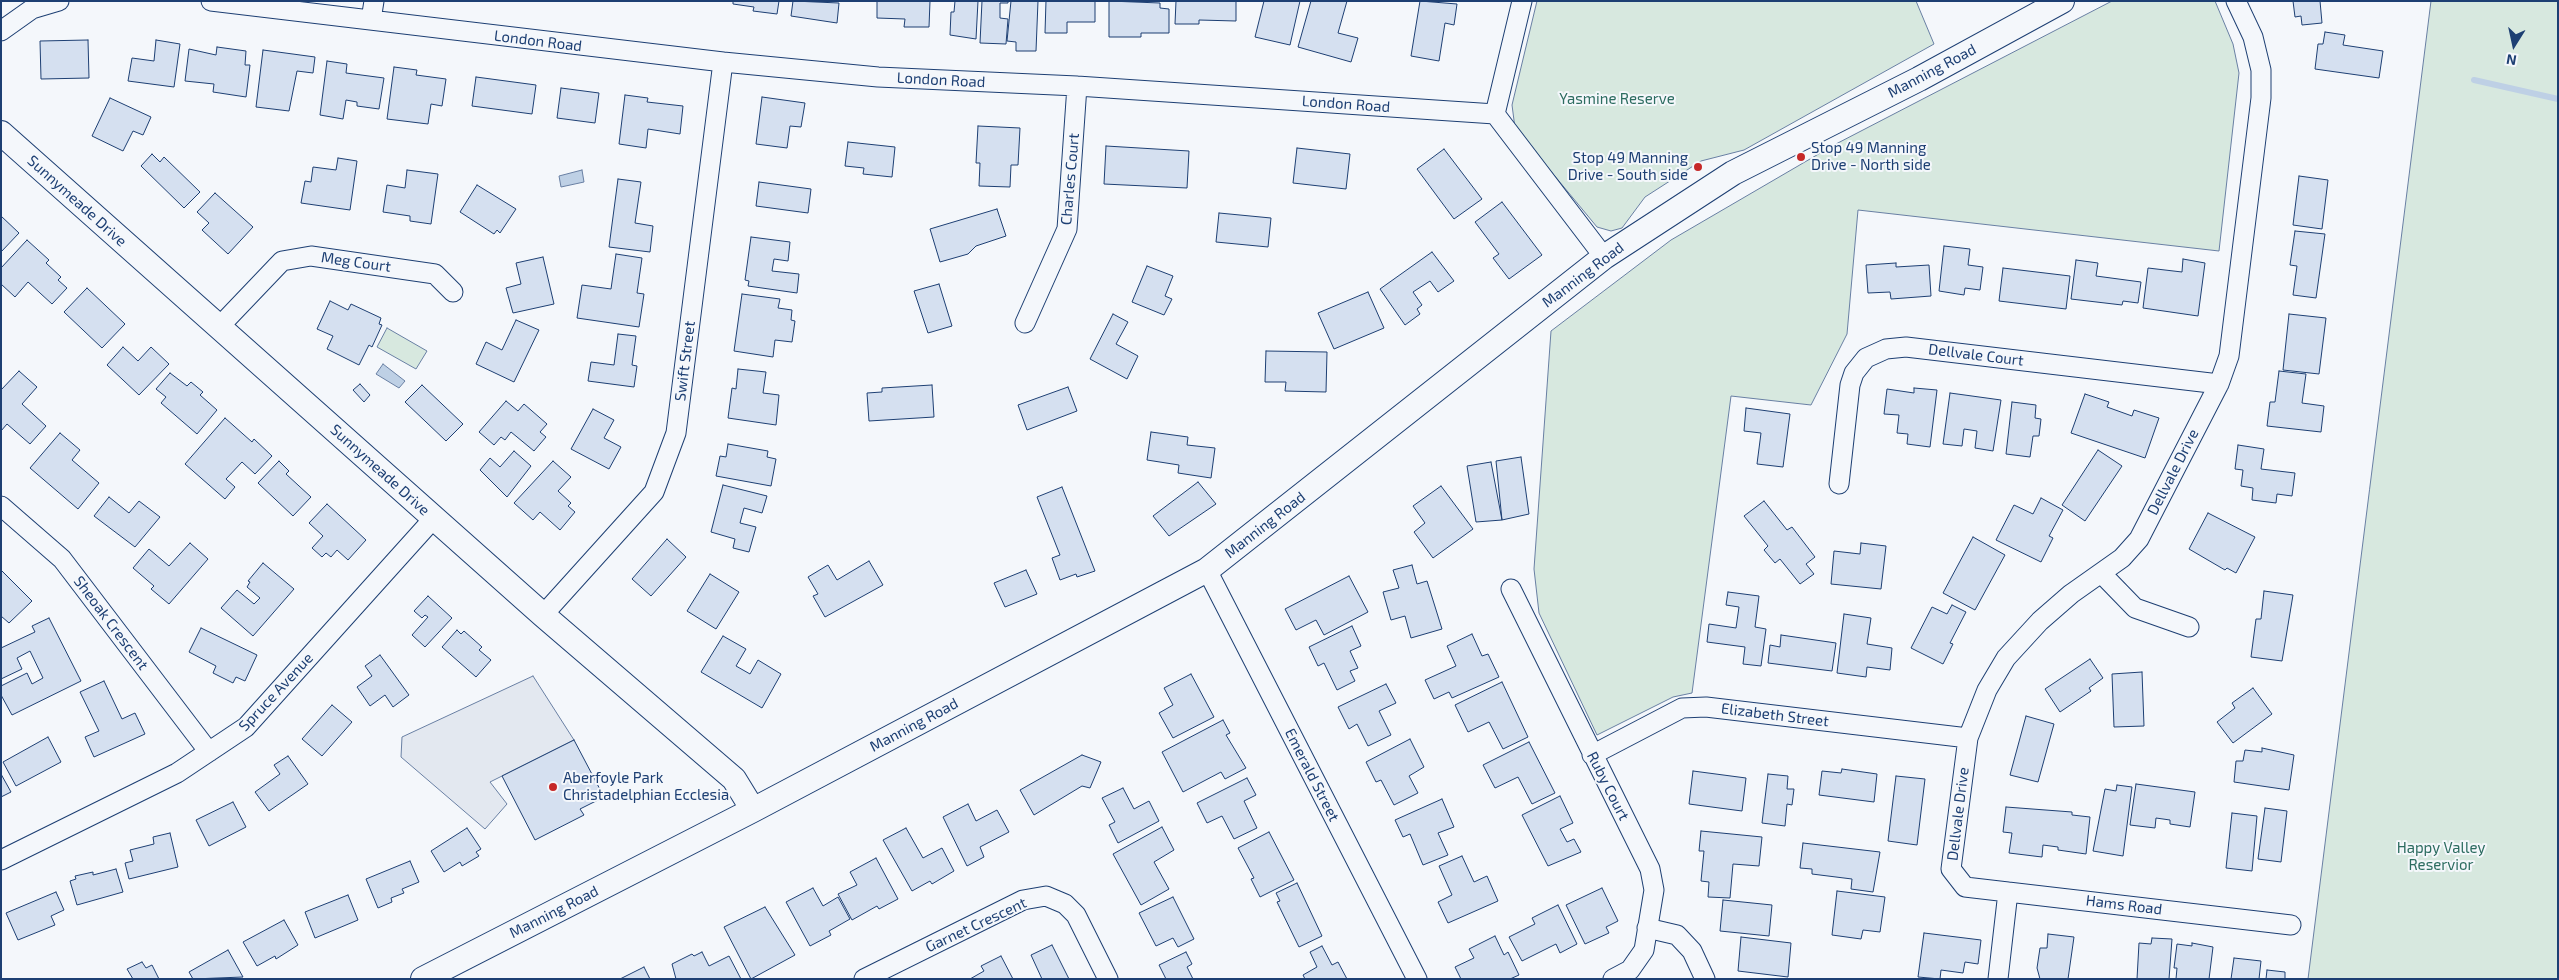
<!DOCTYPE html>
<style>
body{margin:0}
#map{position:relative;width:2559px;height:980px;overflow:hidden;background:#f4f7fb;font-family:"Exo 2",sans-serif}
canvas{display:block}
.frame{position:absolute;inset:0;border:2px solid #1d3f73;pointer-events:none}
.north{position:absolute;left:2489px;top:20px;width:50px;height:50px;-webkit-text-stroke:4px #f4f7fb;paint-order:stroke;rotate:190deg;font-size:14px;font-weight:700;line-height:20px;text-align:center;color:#1d3f73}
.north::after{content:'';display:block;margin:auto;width:18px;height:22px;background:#1d3f73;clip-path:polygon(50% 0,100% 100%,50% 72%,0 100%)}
</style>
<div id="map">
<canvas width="2559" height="980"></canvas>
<div class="frame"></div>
<div class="north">N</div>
</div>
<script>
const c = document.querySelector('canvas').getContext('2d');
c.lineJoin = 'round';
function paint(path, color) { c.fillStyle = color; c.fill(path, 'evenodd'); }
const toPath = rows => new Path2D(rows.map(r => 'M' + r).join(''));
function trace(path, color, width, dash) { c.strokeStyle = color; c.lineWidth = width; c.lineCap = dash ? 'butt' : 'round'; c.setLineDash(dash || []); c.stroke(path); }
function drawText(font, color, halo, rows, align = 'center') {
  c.font = font + ' "Exo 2",sans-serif'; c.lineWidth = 4; c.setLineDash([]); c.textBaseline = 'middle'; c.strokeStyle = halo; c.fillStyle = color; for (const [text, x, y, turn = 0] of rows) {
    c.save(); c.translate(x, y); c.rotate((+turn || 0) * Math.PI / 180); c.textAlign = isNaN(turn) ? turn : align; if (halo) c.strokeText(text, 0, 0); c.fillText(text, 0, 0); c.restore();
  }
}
const green = toPath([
 [1537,1,1916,1,1934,44,1744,150,1701,161,1645,197,1622,228,1611,231,1597,227,1515,128,1512,105,1537,1],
 [2112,1,2215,1,2233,44,2239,73,2219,251,1858,210,1847,334,1811,405,1731,396,1692,693,1673,697,1597,735,1539,613,1534,569,1551,331,1671,240,1834,145,2112,1],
 [2431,1,2558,1,2558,979,2308,979,2431,1],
 [387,328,427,351,416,369,377,347,387,328]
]);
paint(green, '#d7e8df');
trace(green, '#687fa3', 1);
const parking = toPath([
 [533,676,574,740,490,782,507,804,485,829,401,757,402,737,533,676]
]);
paint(parking, '#e3e8f0');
trace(parking, '#687fa3', 1);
const water = toPath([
 [582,170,584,182,561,187,559,176,582,170],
 [383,364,405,381,399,388,376,374,383,364]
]);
paint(water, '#bed0e5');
trace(water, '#687fa3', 1);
trace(toPath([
 [2474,80,2558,99]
]), '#bed0e5', 6);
const building = toPath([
 [733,1,779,1,777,14,753,11,754,7,733,4,733,1],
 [793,1,839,3,837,23,791,16,793,1],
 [877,1,930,1,929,27,904,27,905,19,877,18,877,1],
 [955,1,978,1,976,39,950,35,951,12,954,12,955,1],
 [982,1,1008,1,1008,3,1000,3,1000,18,1008,19,1006,44,980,43,982,1],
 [1011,1,1038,1,1036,51,1016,51,1016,42,1007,41,1011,1],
 [1046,1,1095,1,1095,22,1067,22,1067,33,1045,33,1046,1],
 [1109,1,1160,3,1160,8,1169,9,1169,33,1141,33,1141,37,1109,37,1109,1],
 [1176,1,1236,1,1236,21,1199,20,1199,24,1175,24,1176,1],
 [1264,1,1300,1,1290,45,1255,37,1264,1],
 [1311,1,1347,1,1338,33,1358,38,1351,62,1298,47,1311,1],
 [1420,1,1457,4,1454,25,1445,23,1439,61,1411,56,1420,1],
 [2293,1,2320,1,2322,23,2302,25,2301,16,2295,17,2293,1],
 [2325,32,2345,35,2343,45,2383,51,2379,78,2315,69,2318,44,2323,44,2325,32],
 [88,40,89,78,41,79,40,41,88,40],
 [156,40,180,44,174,87,128,81,132,58,154,61,156,40],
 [217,47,246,51,245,65,250,65,246,97,213,92,214,84,185,81,189,49,216,55,217,47],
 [263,50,315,57,313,73,297,71,289,111,256,107,263,50],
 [327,61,347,64,346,73,384,78,379,109,357,106,357,102,346,100,343,119,320,115,327,61],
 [394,67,417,70,416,75,446,79,442,106,431,104,428,124,387,119,394,67],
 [476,77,536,85,532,114,472,106,476,77],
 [561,88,599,93,595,123,557,118,561,88],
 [625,95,648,98,647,102,683,106,680,134,648,129,646,148,619,144,625,95],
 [762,97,805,103,801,127,790,126,787,148,756,144,762,97],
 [110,98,151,117,143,135,133,131,123,151,92,136,110,98],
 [978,126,1020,128,1018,165,1011,165,1010,187,979,186,980,163,976,163,978,126],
 [848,142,895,147,892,177,863,174,864,168,845,166,848,142],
 [1106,146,1189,151,1187,188,1104,184,1106,146],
 [1297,148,1350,154,1346,189,1293,183,1297,148],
 [1444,149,1482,199,1454,219,1417,169,1444,149],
 [152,154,160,162,164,157,200,192,184,208,141,166,152,154],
 [338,158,357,161,350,210,301,203,305,181,311,182,313,167,336,170,338,158],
 [407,170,438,174,431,224,410,221,410,216,383,212,387,185,405,188,407,170],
 [2299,176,2328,180,2322,229,2293,225,2299,176],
 [618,179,641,182,635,223,653,226,650,252,609,247,618,179],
 [759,182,811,189,808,213,756,206,759,182],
 [477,185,516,209,500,233,497,230,494,234,460,212,477,185],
 [215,193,253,227,228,254,202,230,209,223,197,212,215,193],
 [1502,202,1542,255,1509,279,1493,258,1499,254,1475,222,1502,202],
 [997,209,1006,236,976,246,968,254,940,262,930,229,997,209],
 [1219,213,1271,218,1268,247,1216,242,1219,213],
 [1,216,19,233,1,252,1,216],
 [2295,231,2325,234,2316,298,2293,295,2297,266,2290,265,2295,231],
 [751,237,790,242,788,261,774,259,772,271,799,274,797,293,748,286,749,281,745,280,751,237],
 [27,240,49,260,46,263,61,277,58,280,67,288,52,304,28,282,15,297,1,284,1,268,27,240],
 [1944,246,1970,249,1968,265,1983,267,1980,290,1965,288,1964,295,1939,291,1944,246],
 [1432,252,1454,281,1438,292,1430,281,1413,292,1422,305,1417,309,1420,314,1405,325,1380,289,1432,252],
 [616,254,642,258,637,293,644,294,639,327,577,318,582,285,611,289,616,254],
 [543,257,554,304,513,313,506,288,521,284,516,263,543,257],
 [2183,259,2205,263,2198,316,2143,308,2148,268,2182,272,2183,259],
 [2076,260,2098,263,2096,276,2141,282,2138,303,2123,301,2122,305,2071,299,2076,260],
 [1896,263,1896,267,1929,265,1931,296,1891,299,1890,292,1868,293,1866,265,1896,263],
 [1147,266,1173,276,1165,296,1172,299,1164,315,1132,302,1147,266],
 [2003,268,2070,276,2066,309,1999,301,2003,268],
 [939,284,952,326,928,333,914,291,939,284],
 [87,288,125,324,102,348,64,312,87,288],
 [1368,292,1384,328,1334,349,1318,313,1368,292],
 [742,294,780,299,778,308,792,310,791,320,795,321,792,342,775,340,773,357,734,351,742,294],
 [330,301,348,310,351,304,381,318,379,324,382,325,372,347,369,345,359,365,327,349,333,336,317,329,330,301],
 [1113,314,1128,322,1116,344,1138,356,1127,379,1090,359,1113,314],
 [2289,314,2326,318,2319,374,2283,370,2289,314],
 [516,320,539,330,514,382,476,364,486,342,502,350,516,320],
 [618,334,636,336,632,365,637,366,634,387,588,381,591,362,614,365,618,334],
 [123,347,138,361,151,347,169,364,139,395,107,365,123,347],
 [1266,351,1327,352,1326,392,1285,391,1286,382,1265,382,1266,351],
 [738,369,766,372,763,393,779,395,776,425,728,418,732,388,736,389,738,369],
 [19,371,37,387,22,404,46,426,30,444,7,424,1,431,1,390,19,371],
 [2279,371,2306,374,2302,403,2324,406,2321,432,2267,426,2270,402,2275,402,2279,371],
 [170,373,187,386,191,382,203,392,200,395,217,410,197,434,161,403,166,397,156,389,170,373],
 [360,384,370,395,364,402,353,390,360,384],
 [422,385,463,424,446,441,405,402,422,385],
 [932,385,934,417,869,421,867,393,882,392,882,388,932,385],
 [1068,387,1077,411,1027,430,1018,405,1068,387],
 [1914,388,1937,390,1930,447,1907,444,1908,434,1897,433,1899,415,1884,414,1887,389,1914,393,1914,388],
 [1950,393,2001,400,1993,451,1975,448,1977,431,1964,429,1962,446,1943,444,1950,393],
 [2085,394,2109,402,2107,407,2132,416,2134,410,2159,418,2145,458,2071,433,2085,394],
 [506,401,518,411,524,404,547,424,540,432,546,437,534,451,511,432,505,440,501,437,494,445,479,432,506,401],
 [2012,402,2036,405,2035,418,2041,419,2039,436,2033,436,2030,457,2006,454,2012,402],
 [1746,408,1790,414,1783,467,1757,464,1761,433,1744,431,1746,408],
 [593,409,614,420,604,438,621,447,609,469,571,449,593,409],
 [225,418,252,442,254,439,272,456,255,474,242,462,226,479,235,487,225,499,185,464,225,418],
 [1151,432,1188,437,1187,445,1215,448,1211,478,1178,473,1179,465,1147,460,1151,432],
 [60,433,80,450,72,460,99,483,78,509,30,468,60,433],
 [728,444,768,451,767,457,776,459,771,486,716,476,720,456,726,457,728,444],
 [2238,445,2264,449,2261,469,2295,473,2292,496,2277,494,2276,503,2252,500,2253,488,2241,486,2243,470,2235,469,2238,445],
 [2098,450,2122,466,2085,521,2062,505,2098,450],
 [514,451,531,466,507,497,480,470,490,458,500,467,514,451],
 [1521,457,1529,514,1502,520,1496,461,1521,457],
 [279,461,289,471,286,474,311,497,293,516,258,483,279,461],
 [553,461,571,477,558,491,571,503,568,506,575,512,560,530,540,512,533,520,514,503,553,461],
 [1491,462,1502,520,1476,522,1467,466,1491,462],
 [1198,482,1216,504,1169,536,1153,516,1198,482],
 [723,485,767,496,762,513,744,508,740,523,756,527,749,552,733,548,735,539,711,532,723,485],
 [1441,486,1473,529,1433,558,1414,532,1425,523,1413,506,1441,486],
 [1062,487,1095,571,1077,577,1076,574,1060,580,1052,558,1060,555,1037,497,1062,487],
 [109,497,129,513,139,501,160,517,135,547,94,516,109,497],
 [2041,498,2063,510,2049,536,2053,538,2041,562,1996,540,2014,505,2033,514,2041,498],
 [1764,501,1787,530,1792,527,1815,557,1806,564,1814,574,1800,584,1780,559,1775,563,1764,550,1768,546,1744,516,1764,501],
 [327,504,366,540,348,560,337,550,331,557,326,553,322,557,312,548,323,536,309,523,327,504],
 [2208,513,2255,537,2236,573,2227,568,2225,570,2189,549,2208,513],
 [1973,537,2005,555,1975,610,1943,593,1973,537],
 [667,539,686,557,651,596,632,579,667,539],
 [190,543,208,559,169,604,151,589,154,586,133,568,149,549,169,566,190,543],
 [1861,543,1886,546,1881,589,1831,584,1834,551,1860,554,1861,543],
 [869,561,883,585,825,617,813,596,818,594,808,577,828,565,837,580,869,561],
 [263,563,294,589,253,636,221,608,237,590,254,604,260,598,247,587,250,582,248,581,263,563],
 [1412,565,1417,584,1427,581,1442,629,1411,638,1405,616,1391,620,1383,592,1399,588,1393,570,1412,565],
 [1,570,32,601,9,623,1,616,1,570],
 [1026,570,1037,594,1005,607,994,583,1026,570],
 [710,574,739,592,716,629,687,611,710,574],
 [1349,576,1368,612,1324,635,1316,620,1296,630,1285,609,1349,576],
 [2264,591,2293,595,2282,661,2251,657,2256,619,2261,619,2264,591],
 [1728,592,1759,596,1755,627,1766,629,1761,666,1743,664,1745,647,1707,642,1709,624,1736,628,1739,607,1726,605,1728,592],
 [428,596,452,618,425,647,412,635,428,617,425,615,422,618,414,611,428,596],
 [1952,605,1966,612,1950,643,1953,644,1943,664,1911,648,1932,607,1947,614,1952,605],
 [1844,614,1871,618,1867,644,1892,648,1890,670,1867,667,1866,677,1837,673,1844,614],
 [49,618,81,681,12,715,1,695,1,686,27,673,32,684,43,678,30,651,17,658,22,669,1,679,1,648,35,632,32,626,49,618],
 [1352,626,1361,646,1350,651,1358,668,1350,671,1355,681,1337,690,1324,663,1318,666,1309,647,1352,626],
 [201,628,257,655,245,681,236,677,233,683,213,673,216,666,189,652,201,628],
 [457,630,461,634,464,631,482,647,479,650,491,660,476,677,442,647,457,630],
 [1472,634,1482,656,1488,654,1499,677,1452,698,1449,692,1434,699,1425,680,1456,666,1447,646,1472,634],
 [1781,635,1836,643,1832,671,1768,663,1770,645,1780,647,1781,635],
 [723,636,746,649,736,666,750,674,758,660,781,674,762,708,701,672,723,636],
 [380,655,409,695,393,707,385,695,370,706,357,687,372,676,365,666,380,655],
 [2090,659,2103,678,2089,688,2091,691,2060,712,2045,689,2090,659],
 [2142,672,2144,726,2114,727,2112,674,2142,672],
 [1191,674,1214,717,1173,738,1159,713,1173,705,1164,688,1191,674],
 [104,681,122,719,135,713,145,734,94,757,85,737,99,731,80,692,104,681],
 [1502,682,1528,737,1503,749,1489,722,1468,732,1455,705,1502,682],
 [1386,684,1396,703,1379,711,1391,735,1368,746,1357,724,1349,729,1338,707,1386,684],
 [2253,688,2272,714,2233,743,2217,722,2235,708,2232,703,2253,688],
 [332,705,352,722,322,756,302,739,332,705],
 [2026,716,2054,724,2038,782,2010,775,2026,716],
 [1223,720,1230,733,1226,735,1246,768,1225,779,1221,772,1183,792,1162,752,1223,720],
 [48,737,61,762,16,786,3,762,48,737],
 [1410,739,1424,767,1409,776,1418,793,1394,805,1381,780,1376,782,1366,762,1410,739],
 [574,740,604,797,580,809,584,815,535,840,502,776,574,740],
 [1529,742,1555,793,1532,804,1518,777,1495,788,1483,765,1529,742],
 [2262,748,2294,755,2289,790,2234,782,2236,761,2243,761,2245,750,2262,752,2262,748],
 [1082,755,1101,762,1090,788,1082,786,1034,815,1020,790,1082,755],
 [288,756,308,784,269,811,255,792,280,774,274,765,288,756],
 [1842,769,1877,774,1874,802,1819,795,1822,771,1841,773,1842,769],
 [1693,771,1746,778,1742,811,1689,804,1693,771],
 [1,774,11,792,1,797,1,774],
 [1768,774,1788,776,1787,789,1794,789,1792,805,1787,804,1785,826,1762,823,1768,774],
 [1896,776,1925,779,1917,845,1888,841,1896,776],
 [1247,778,1256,795,1244,801,1257,828,1234,839,1222,816,1207,823,1197,803,1247,778],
 [2136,784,2195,792,2190,827,2170,824,2170,820,2156,818,2155,828,2130,825,2136,784],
 [2117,785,2132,787,2123,856,2093,851,2105,789,2116,791,2117,785],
 [1123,788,1134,809,1149,801,1159,821,1118,843,1109,825,1115,822,1102,798,1123,788],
 [1560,796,1573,823,1560,829,1567,842,1574,839,1581,852,1548,866,1522,815,1560,796],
 [1442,799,1454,827,1438,833,1448,855,1423,865,1410,834,1403,837,1395,820,1442,799],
 [233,802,246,827,209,846,196,820,233,802],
 [968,804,976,821,997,810,1009,832,980,847,984,857,967,866,943,817,968,804],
 [2006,807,2072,812,2072,815,2090,817,2086,854,2058,850,2058,847,2043,845,2042,857,2009,853,2012,833,2003,832,2006,807],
 [2265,808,2287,811,2281,862,2258,859,2265,808],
 [2232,813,2257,816,2252,871,2226,868,2232,813],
 [1162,827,1174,850,1154,862,1169,889,1141,905,1113,854,1162,827],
 [467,828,481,849,476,852,479,856,462,866,460,862,444,872,431,851,467,828],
 [906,828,923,858,942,848,954,871,932,884,930,881,912,891,883,840,906,828],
 [1701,831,1762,837,1759,866,1733,864,1730,898,1708,897,1709,882,1701,881,1704,851,1699,851,1701,831],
 [1269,832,1294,880,1260,897,1251,879,1254,878,1238,848,1269,832],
 [170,833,178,867,129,879,125,863,133,861,130,850,154,844,153,837,170,833],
 [1803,843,1880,852,1873,892,1851,889,1852,879,1812,874,1812,869,1800,868,1803,843],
 [1462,856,1474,882,1487,876,1498,901,1448,923,1438,902,1452,895,1439,866,1462,856],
 [876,858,898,899,879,909,877,906,852,920,838,894,857,885,850,872,876,858],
 [410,861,419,882,402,889,404,893,391,898,392,902,378,908,366,879,410,861],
 [116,869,123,892,77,905,70,881,76,879,75,876,93,872,93,875,116,869],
 [1297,883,1322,936,1299,947,1277,902,1280,901,1276,893,1297,883],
 [813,888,823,906,838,897,850,919,829,931,831,935,810,946,786,902,813,888],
 [1602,888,1618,921,1606,927,1609,933,1585,944,1566,905,1602,888],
 [1837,891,1885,897,1880,932,1863,930,1861,939,1832,935,1837,891],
 [56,892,64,910,51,916,55,925,18,940,6,913,56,892],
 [348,895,358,920,315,938,305,912,348,895],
 [1173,897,1194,939,1178,947,1173,938,1156,946,1139,913,1173,897],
 [1723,900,1772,905,1769,936,1720,931,1723,900],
 [1558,905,1577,944,1560,953,1556,944,1522,961,1509,937,1535,924,1532,918,1558,905],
 [765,907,795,955,751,979,724,927,765,907],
 [284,920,298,945,276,959,275,956,257,966,243,942,284,920],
 [1924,933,1981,940,1978,964,1965,962,1963,973,1941,970,1940,979,1918,977,1924,933],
 [2048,934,2074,937,2068,979,2040,979,2037,968,2040,948,2047,948,2048,934],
 [1495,936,1504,955,1508,952,1519,975,1510,979,1461,979,1455,967,1474,958,1469,949,1495,936],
 [1741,937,1791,943,1788,977,1738,971,1741,937],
 [2152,938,2172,939,2169,979,2137,979,2139,943,2151,944,2152,938],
 [2192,943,2213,947,2209,979,2176,979,2177,968,2174,968,2177,944,2192,946,2192,943],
 [1052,945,1069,979,1042,979,1031,955,1052,945],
 [1322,946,1332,965,1338,962,1347,979,1305,979,1303,975,1317,967,1310,952,1322,946],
 [228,950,243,977,193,979,189,972,228,950],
 [702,952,709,966,729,956,741,979,676,979,672,964,692,954,694,956,702,952],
 [1186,952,1192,964,1187,967,1193,979,1166,979,1159,965,1186,952],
 [1001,956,1013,979,970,979,984,971,981,966,1001,956],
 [2234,958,2261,961,2259,979,2231,979,2234,958],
 [142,962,146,968,152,965,159,979,133,979,127,969,142,962],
 [644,967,650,979,620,979,644,967],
 [2267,970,2285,972,2285,979,2266,979,2267,970]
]);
paint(building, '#d5e0f0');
trace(building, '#1d3f73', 1);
const minor = toPath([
 [211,1,723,62,878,77,1077,86,1495,114,1604,257],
 [2236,1,2253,37,2261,70,2261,98,2229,356,2219,384,2139,539,2122,558,2071,594,2040,621,2006,658,1987,690,1968,738,1951,869,1965,887,2291,925],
 [371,20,374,1],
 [1,31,32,9,59,1],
 [1495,114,1522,1],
 [1025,323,1067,229,1077,86],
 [219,327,282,261,311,256,435,274,453,292],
 [1839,484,1850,385,1854,373,1866,358,1886,349,1906,347,2219,384],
 [1,506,62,559,209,752],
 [1207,570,1417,979],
 [2101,573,2135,608,2189,627],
 [1511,589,1650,869,1654,890,1644,950,1630,970,1613,979],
 [543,615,654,492,676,433,723,62],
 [1592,755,1682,708,1706,707,1968,738],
 [1,860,177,773,246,727,434,518],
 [1647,928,1677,935,1692,951,1705,979],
 [864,979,1023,900,1046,896,1065,904,1076,915,1108,979],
 [1998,979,2008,892]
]);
const tertiary = toPath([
 [1,133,543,615,734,779,753,810],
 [423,979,753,810,1207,570,1604,257,1733,173,1919,79,2062,1]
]);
trace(minor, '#1d3f73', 21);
trace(tertiary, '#1d3f73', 26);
trace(minor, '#f4f7fb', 19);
trace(tertiary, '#f4f7fb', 24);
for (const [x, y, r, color] of [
 [1801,157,5,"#c62828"],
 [1698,167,5,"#c62828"],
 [553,787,5,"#c62828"]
]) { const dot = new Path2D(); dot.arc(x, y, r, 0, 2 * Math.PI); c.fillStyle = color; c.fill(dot); trace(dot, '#f4f7fb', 2); }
drawText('15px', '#1d3f73', '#f4f7fb', [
 ["London Road",538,41,7],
 ["Manning Road",1932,71,-28],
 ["London Road",941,80,3],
 ["London Road",1346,104,4],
 ["Charles Court",1070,179,-85],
 ["Sunnymeade Drive",77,201,42],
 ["Meg Court",356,262,8],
 ["Manning Road",1583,275,-37],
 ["Dellvale Court",1976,355,7],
 ["Swift Street",685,361,-83],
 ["Sunnymeade Drive",380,470,42],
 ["Dellvale Drive",2173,472,-63],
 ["Manning Road",1265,525,-38],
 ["Sheoak Crescent",111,623,53],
 ["Spruce Avenue",276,692,-47],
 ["Elizabeth Street",1775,715,7],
 ["Manning Road",914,725,-28],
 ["Emerald Street",1312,775,63],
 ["Ruby Court",1608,786,63],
 ["Dellvale Drive",1958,814,-83],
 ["Hams Road",2124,905,7],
 ["Manning Road",554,912,-27],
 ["Garnet Crescent",976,925,-25]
]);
drawText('15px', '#2c6c60', '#f4f7fb', [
 ["Yasmine Reserve",1617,99],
 ["Happy Valley",2441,848],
 ["Reservior",2441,865]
]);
drawText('15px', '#1d3f73', '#f4f7fb', [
 ["Stop 49 Manning",1811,148],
 ["Drive - North side",1811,165],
 ["Stop 49 Manning",1688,158,"right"],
 ["Drive - South side",1688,175,"right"],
 ["Aberfoyle Park",563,778],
 ["Christadelphian Ecclesia",563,795]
], 'left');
</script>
